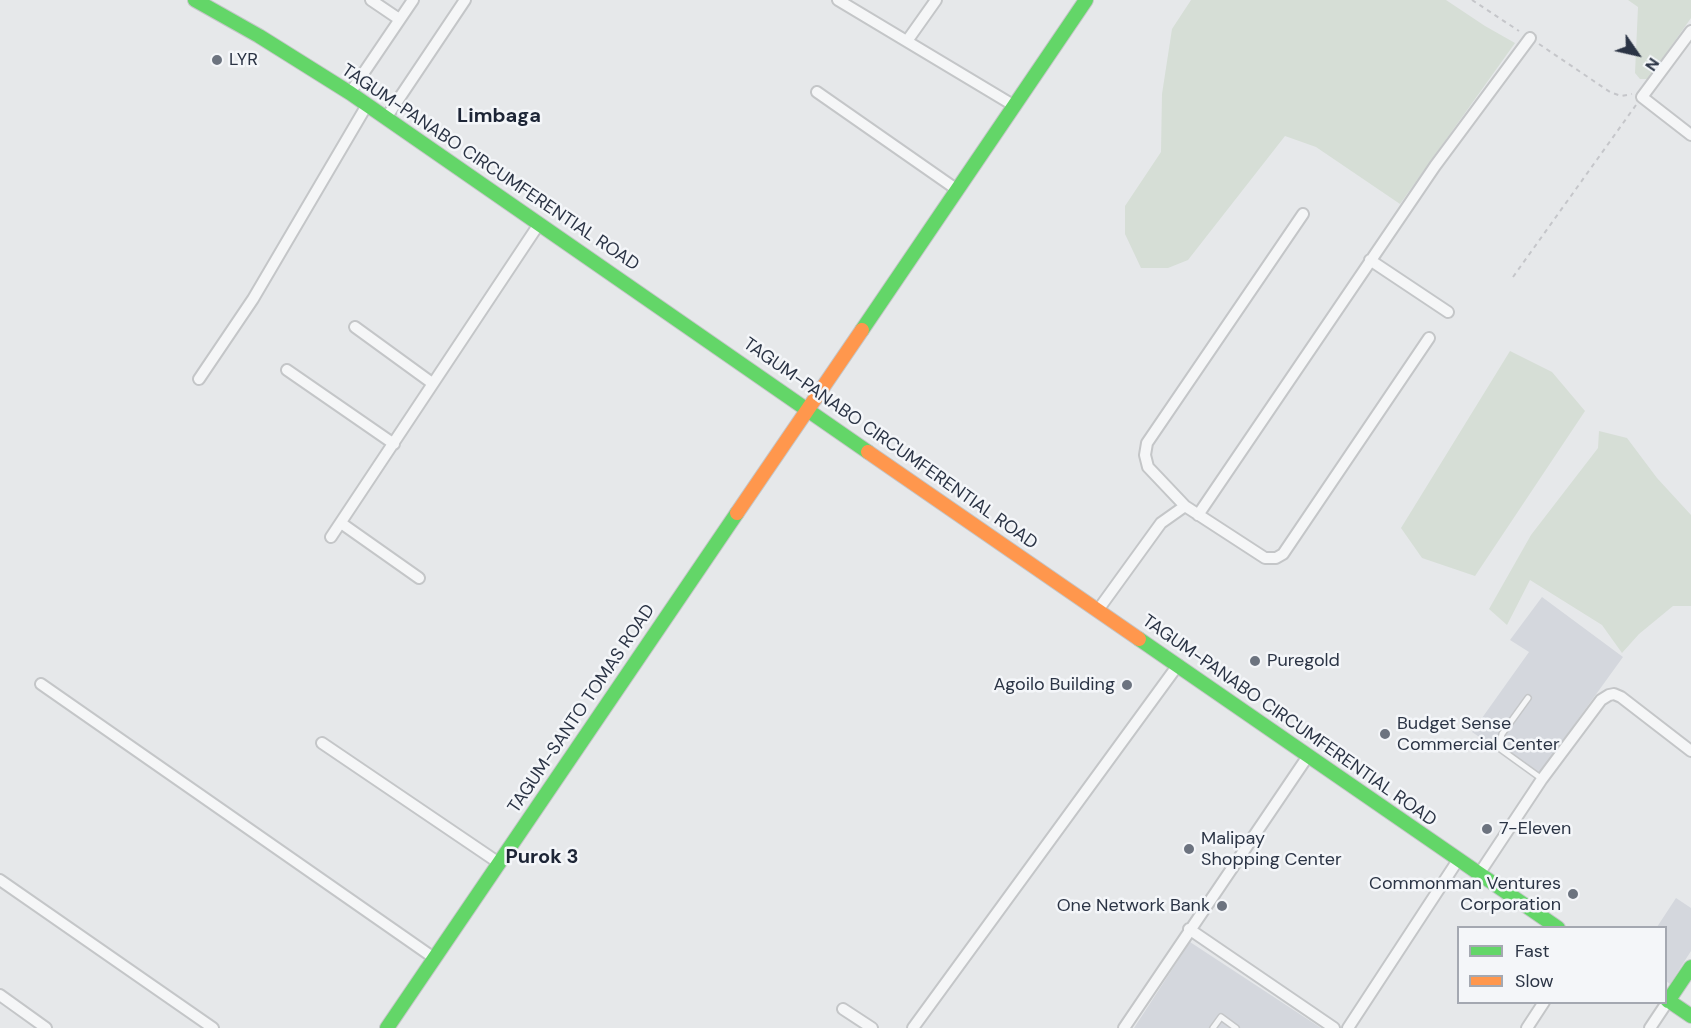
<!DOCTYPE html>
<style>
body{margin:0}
#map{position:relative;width:1691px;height:1028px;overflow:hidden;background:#e6e8ea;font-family:"DM Sans",sans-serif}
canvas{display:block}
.legend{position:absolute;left:1457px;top:926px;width:210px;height:78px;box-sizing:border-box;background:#f4f6f9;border:2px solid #a4a8b1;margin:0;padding:8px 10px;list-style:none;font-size:18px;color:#2b3445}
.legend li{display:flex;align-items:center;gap:12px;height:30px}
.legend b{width:30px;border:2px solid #a4a8b1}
.north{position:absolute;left:1607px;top:24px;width:60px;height:60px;-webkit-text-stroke:4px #f4f6f9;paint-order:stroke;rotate:124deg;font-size:16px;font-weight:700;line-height:24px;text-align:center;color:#2b3445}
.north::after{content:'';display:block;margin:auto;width:21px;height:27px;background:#2b3445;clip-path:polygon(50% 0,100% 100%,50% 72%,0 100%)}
</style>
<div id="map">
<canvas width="1691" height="1028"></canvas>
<ul class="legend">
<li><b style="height:8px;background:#63d668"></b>Fast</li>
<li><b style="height:8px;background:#ff974d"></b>Slow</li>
</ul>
<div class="north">N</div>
</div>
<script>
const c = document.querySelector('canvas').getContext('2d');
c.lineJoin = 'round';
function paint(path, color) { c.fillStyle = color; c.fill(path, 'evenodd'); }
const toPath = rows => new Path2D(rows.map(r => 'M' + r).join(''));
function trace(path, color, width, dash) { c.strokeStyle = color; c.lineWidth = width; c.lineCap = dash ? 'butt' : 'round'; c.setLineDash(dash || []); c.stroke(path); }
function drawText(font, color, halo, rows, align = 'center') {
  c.font = font + ' "DM Sans",sans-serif'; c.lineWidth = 5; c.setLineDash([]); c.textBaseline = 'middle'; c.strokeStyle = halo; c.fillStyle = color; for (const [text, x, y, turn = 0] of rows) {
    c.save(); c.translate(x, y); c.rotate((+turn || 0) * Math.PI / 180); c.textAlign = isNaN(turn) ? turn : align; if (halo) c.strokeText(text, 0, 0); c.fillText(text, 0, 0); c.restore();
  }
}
paint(toPath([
 [1542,597,1623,657,1537,776,1472,732,1529,652,1510,640],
 [1676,898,1691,908,1691,951,1670,984,1666,981,1666,928,1657,927],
 [1190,942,1321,1028,1134,1028]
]), '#d4d7dd');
paint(toPath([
 [1191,0,1446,0,1485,26,1515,43,1400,204,1316,147,1285,136,1188,260,1168,268,1141,268,1125,234,1125,206,1161,152,1162,94,1172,29],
 [1628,0,1691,0,1691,18,1648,79,1640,79,1635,73,1638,7],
 [1510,351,1552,372,1585,411,1475,576,1422,558,1401,528],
 [1599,431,1627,438,1657,478,1691,515,1691,606,1673,606,1639,634,1622,653,1602,625,1530,580,1507,625,1489,609,1531,535,1598,448]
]), '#d6ded6');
const lane = toPath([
 [1528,698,1502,734,1499,748,1542,779],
 [1213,1028,1221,1017,1236,1028]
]);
const street = toPath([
 [371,0,399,19],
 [838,0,1013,105],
 [1691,31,1642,97,1691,135],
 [907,41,936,0],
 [817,92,956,189],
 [350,93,413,0],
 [386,118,465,0],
 [1370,260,1448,312],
 [355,327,432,383],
 [287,370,394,444],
 [199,379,253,299,367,105],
 [1185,506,1148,467,1145,455,1147,443,1303,214],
 [1198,515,1435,166,1530,38],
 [341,523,419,578],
 [331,537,539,224],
 [1098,610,1161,523,1185,506,1265,558,1276,558,1283,554,1429,338],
 [41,684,434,958],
 [322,743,499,863],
 [1479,874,1542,779,1601,700,1609,695,1614,694,1621,697,1691,751],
 [0,880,213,1028],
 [1189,929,1334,1028],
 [0,995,46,1028],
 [843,1009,872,1028],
 [913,1028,1178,665],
 [1124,1028,1308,756],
 [1348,1028,1458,860],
 [1527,1028,1544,1002],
 [1650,1028,1668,1001]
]);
const fast = toPath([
 [195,0,259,36,350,93,868,452],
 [862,330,1086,0],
 [1139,639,1558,928],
 [1666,999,1691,1016],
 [1668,1001,1691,967],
 [387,1028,737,513]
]);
const slow = toPath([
 [868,452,1139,639],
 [737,513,862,330]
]);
trace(lane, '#c4c6c8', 8);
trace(street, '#c4c6c8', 14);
trace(fast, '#c4c6c8', 16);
trace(slow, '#c4c6c8', 16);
trace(toPath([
 [1472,0,1519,31],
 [1539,44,1610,92,1621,96,1632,94],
 [1513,277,1636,105]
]), '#c5c6ca', 2, [4.5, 4.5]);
trace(lane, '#f5f6f7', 5);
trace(street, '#f5f6f7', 10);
trace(fast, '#63d668', 14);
trace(slow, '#ff974d', 14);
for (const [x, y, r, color] of [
 [217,60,6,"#6c737f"],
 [1255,661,6,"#6c737f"],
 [1127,685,6,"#6c737f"],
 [1385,734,6,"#6c737f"],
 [1487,829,6,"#6c737f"],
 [1189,849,6,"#6c737f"],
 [1573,894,6,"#6c737f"],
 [1222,906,6,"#6c737f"]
]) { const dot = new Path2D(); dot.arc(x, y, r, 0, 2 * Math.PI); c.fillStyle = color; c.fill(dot); trace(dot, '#f4f6f9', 2); }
drawText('18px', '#2b3445', '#f4f6f9', [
 ["LYR",229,60],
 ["Puregold",1267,661],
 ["Agoilo Building",1115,685,"right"],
 ["Budget Sense",1397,724],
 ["Commercial Center",1397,745],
 ["7-Eleven",1499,829],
 ["Malipay",1201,839],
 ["Shopping Center",1201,860],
 ["Commonman Ventures",1561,884,"right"],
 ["Corporation",1561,905,"right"],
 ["One Network Bank",1210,906,"right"]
], 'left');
drawText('18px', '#2b3445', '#f4f6f9', [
 ["TAGUM-PANABO CIRCUMFERENTIAL ROAD",490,168,34],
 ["TAGUM-PANABO CIRCUMFERENTIAL ROAD",890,444,35],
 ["TAGUM-SANTO TOMAS ROAD",582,709,-56],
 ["TAGUM-PANABO CIRCUMFERENTIAL ROAD",1289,721,35]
]);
drawText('bold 20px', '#1d2536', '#f4f6f9', [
 ["Limbaga",499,117],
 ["Purok 3",542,858]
]);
</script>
